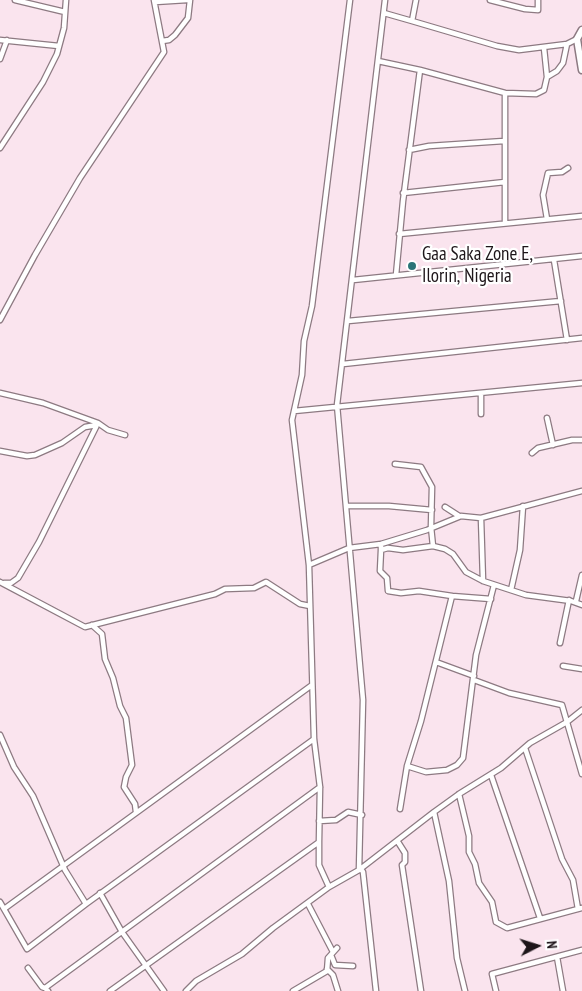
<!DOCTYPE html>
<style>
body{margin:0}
#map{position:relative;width:582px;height:991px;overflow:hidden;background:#fae4ee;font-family:"PT Sans Narrow",sans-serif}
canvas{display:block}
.north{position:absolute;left:512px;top:921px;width:50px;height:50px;-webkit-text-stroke:4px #fff;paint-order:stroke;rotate:85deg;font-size:14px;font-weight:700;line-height:20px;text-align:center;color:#1d1519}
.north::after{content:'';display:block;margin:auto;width:18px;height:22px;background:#1d1519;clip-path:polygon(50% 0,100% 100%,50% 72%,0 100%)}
</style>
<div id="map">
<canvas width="582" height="991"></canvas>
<div class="north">N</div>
</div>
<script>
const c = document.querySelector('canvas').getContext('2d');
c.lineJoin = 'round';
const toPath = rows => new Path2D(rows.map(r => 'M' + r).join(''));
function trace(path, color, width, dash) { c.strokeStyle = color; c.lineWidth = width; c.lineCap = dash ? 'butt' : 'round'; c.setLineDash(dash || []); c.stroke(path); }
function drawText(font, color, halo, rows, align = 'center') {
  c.font = font + ' "PT Sans Narrow",sans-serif'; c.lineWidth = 4.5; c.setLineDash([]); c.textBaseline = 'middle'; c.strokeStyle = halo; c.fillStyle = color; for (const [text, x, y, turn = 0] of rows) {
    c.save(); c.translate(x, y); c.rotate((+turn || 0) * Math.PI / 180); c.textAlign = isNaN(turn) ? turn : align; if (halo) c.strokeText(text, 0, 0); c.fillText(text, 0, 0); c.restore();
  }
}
const street = toPath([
 [15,0,65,12],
 [490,0,525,9,538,10,538,0],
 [155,2,187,0],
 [384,13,412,21,416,0],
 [412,21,497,46,519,50,567,44,577,39],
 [0,40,59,46],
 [162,41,169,40,175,35,188,18,190,0],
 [544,48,547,77],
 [0,59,7,40],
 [378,61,420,70,403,201,396,275],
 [420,70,505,93,505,223],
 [505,93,536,94,544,90,547,77,557,71,563,63,567,44],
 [0,148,43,82,57,54,64,28,66,0],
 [409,150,429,146,504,141],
 [403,193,505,182],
 [547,219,543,195,548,173,562,172,568,168],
 [399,234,582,216],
 [554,260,567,340],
 [353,280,582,256],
 [0,320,35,255,80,178,164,52,154,0],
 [348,321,561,301],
 [343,364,582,338],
 [0,393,43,403,98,423,39,542,18,578,11,583,4,583],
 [294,411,582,383],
 [481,414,481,394],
 [547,418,553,445],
 [98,423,108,430,125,435],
 [0,451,27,456,35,455,62,443,85,427,97,425],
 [532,453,538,448,572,440,582,440],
 [395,464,421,467,432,487,431,527,433,546],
 [346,506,389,506,432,510],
 [445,507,459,516],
 [481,518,483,581],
 [381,544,381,550,388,548,403,550,433,546,445,549,453,554,466,572,483,581,526,595,571,601,582,605],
 [381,550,380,571,387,578,388,591,401,593,419,591,452,596,491,599],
 [309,565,349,548,381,544,427,530,461,516,481,518,582,491],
 [0,582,85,627,215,594,225,589,254,588,266,582,300,604,310,606],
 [511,590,520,550,523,506],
 [576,601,582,575],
 [92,625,102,634,105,659,113,678,120,706,126,718,132,765,126,777,124,787,135,804,136,812],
 [560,643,569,600],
 [436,662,474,676],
 [563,666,582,669],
 [474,680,509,693,562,705,582,774],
 [0,735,14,767,33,796,65,870,86,904,314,739],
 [525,748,562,859,573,880,578,909],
 [407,766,426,772,447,770,457,765,463,758,476,655,494,585],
 [491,775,540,918],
 [459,794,469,836,469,852,475,864,479,883,492,902,496,922,507,928,582,908],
 [400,809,407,766,421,721,452,596],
 [319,821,336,820,348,812,362,815],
 [319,842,319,865,329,887],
 [398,842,405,853,405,862,402,865,421,991],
 [361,869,363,872,376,991],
 [359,870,363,700,337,405,385,0],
 [100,893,122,932,164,991],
 [0,902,27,949,86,904],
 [308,904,333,952],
 [4,909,312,685],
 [331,955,335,965,353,966],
 [557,957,563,991],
 [28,968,42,987,45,988],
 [327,969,333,975,338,991],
 [48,991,45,988,320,787],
 [110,991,319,842,320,787,314,739,309,565,292,420,302,375,304,341,312,306,350,0],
 [186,991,196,981,242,954,273,928,329,887,359,870,434,812],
 [293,991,327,971,328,958,337,948],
 [465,991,457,958,449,881,434,812,459,794,501,768,530,743,567,722,582,710],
 [496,991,492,974,582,950]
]);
const secondary = toPath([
 [582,30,577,39,582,70]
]);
trace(street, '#8d7a82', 7);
trace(secondary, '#8d7a82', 9);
trace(street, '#fff', 4.5);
trace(secondary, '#fff', 6);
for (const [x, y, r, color] of [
 [412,266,5,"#2a7578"]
]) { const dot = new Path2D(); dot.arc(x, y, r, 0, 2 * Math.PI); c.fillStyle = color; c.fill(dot); trace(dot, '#fff', 2); }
drawText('19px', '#1d1519', '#fff', [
 ["Gaa Saka Zone E,",422,255],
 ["Ilorin, Nigeria",422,277]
], 'left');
</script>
